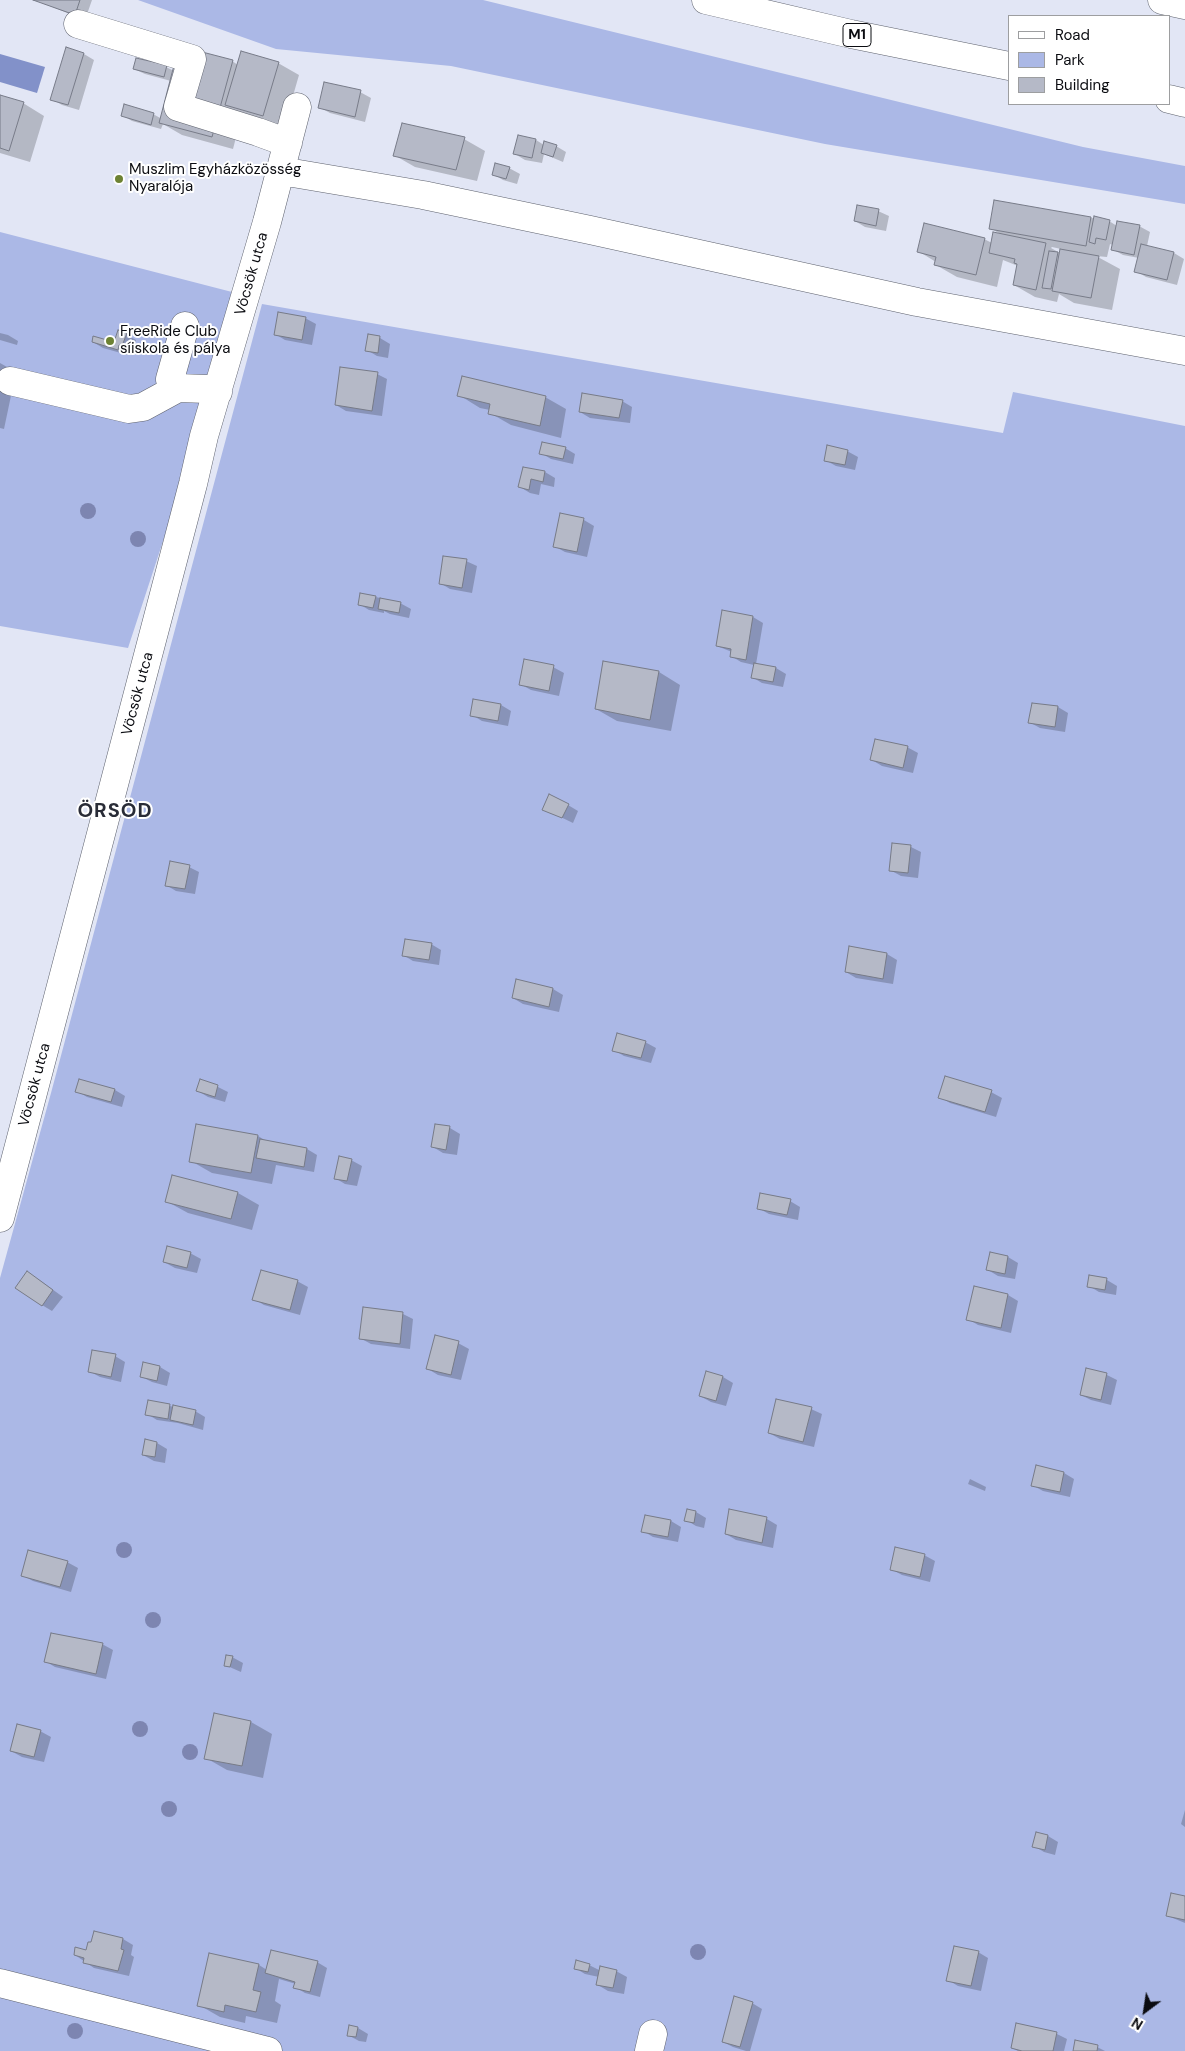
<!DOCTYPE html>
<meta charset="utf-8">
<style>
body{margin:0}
#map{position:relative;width:1185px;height:2051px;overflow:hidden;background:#e2e6f5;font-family:"DM Sans",sans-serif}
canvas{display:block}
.legend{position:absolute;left:1008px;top:15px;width:162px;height:90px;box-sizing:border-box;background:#fff;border:1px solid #9d9ea0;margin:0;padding:6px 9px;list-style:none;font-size:15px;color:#0b0c11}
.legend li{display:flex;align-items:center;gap:10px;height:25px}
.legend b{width:25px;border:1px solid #9d9ea0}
.north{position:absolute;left:1120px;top:1986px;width:50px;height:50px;-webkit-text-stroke:4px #fff;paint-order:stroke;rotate:211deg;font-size:14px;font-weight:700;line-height:20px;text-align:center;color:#0b0c11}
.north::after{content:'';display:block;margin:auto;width:18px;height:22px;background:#0b0c11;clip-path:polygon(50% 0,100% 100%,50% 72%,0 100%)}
</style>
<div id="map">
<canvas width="1185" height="2051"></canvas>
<ul class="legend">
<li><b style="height:6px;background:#fff"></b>Road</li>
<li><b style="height:14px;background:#abb8e6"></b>Park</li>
<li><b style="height:14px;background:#b5b9c7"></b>Building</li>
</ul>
<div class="north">N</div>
</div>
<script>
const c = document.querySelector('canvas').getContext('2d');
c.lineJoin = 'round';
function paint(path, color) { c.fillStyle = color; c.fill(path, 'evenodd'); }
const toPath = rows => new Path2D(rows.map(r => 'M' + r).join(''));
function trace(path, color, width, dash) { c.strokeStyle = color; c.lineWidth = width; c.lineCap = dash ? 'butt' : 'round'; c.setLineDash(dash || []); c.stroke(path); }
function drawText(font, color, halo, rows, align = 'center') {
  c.font = font + ' "DM Sans",sans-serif'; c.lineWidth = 4; c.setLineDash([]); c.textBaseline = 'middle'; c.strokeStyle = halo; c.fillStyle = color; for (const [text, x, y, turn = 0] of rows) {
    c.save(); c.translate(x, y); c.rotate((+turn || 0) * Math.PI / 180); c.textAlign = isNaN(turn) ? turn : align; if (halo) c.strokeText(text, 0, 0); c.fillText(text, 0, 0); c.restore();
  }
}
paint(toPath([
 [138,0,483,0,1083,147,1185,166,1185,204,825,144,451,66,276,49],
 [0,232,232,292,185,474,128,648,0,626],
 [262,304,1003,433,1013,392,1185,426,1185,2051,0,2051,0,1278,51,1093]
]), '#abb8e6');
paint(toPath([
 [0,54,45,67,37,93,0,82]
]), '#8291c9');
paint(toPath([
 [35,0,92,0,85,20],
 [84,54,94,60,79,110,62,105,52,99],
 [232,61,238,65,278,63,299,75,284,127,242,114,233,149,182,135,163,124,161,129,132,121,122,115,153,114,162,119,171,81,145,74,134,69,166,67,174,71],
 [360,92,371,98,365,122,330,113,319,107],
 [0,96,23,103,44,116,30,162,0,153],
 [464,139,485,151,477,181,415,167,394,155],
 [536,140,544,145,556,146,566,152,563,162,544,154,542,163,525,160,515,154],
 [509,168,520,174,517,184,503,180,493,174],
 [995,201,1109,221,1117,226,1139,226,1150,232,1147,246,1174,253,1184,259,1177,285,1146,277,1136,271,1139,258,1123,255,1112,249,1113,245,1110,244,1107,257,1096,256,1120,269,1112,310,1074,303,1059,294,1057,302,1035,297,1014,285,1018,266,1003,260,997,287,957,277,936,265,936,262,918,251,984,239,992,243,1002,235,990,228],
 [1052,247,1061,249,1060,253,1051,248],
 [878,211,889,216,886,231,865,227,855,221],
 [305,318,316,324,312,345,285,340,275,334],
 [0,333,8,335,18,341,17,345,0,340],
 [126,334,136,340,133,351,130,350,128,355,103,348,93,342,115,344],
 [369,336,380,338,390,344,388,358,377,356,367,350],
 [0,363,16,372,4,429,0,428],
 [377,374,387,379,382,416,346,411,336,405],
 [459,395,545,397,566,409,561,438,511,425,490,413,490,410,480,408],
 [622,401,632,407,630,423,590,418,580,412],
 [565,448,575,454,573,464,551,459,541,453],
 [847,451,858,457,855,470,836,466,825,460],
 [524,468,545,472,555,478,554,487,541,484,539,495,530,493,520,487],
 [561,515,584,520,594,526,587,557,565,552,554,546],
 [466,561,477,566,472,593,450,589,440,583],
 [376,597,400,603,411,609,409,618,390,614,384,611,384,613,369,610,359,604],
 [753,617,763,623,756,664,776,668,786,674,783,687,762,683,752,677,754,665,741,662,731,656,732,652,717,646],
 [553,667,564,673,559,696,531,690,520,684],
 [659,672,680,685,671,731,617,721,596,709],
 [501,705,511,711,508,726,482,721,472,715],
 [1058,707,1068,713,1065,732,1040,728,1029,722],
 [907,747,918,753,913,773,882,766,872,760],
 [568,805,578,811,573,823,544,809],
 [911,847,921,852,918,878,901,876,890,870],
 [189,867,199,872,195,894,176,891,166,885],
 [431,944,441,950,439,965,413,961,403,955],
 [851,947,887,954,897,960,893,984,856,978,846,972],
 [553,989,563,995,559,1012,523,1004,513,998],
 [645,1042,656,1048,651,1063,624,1056,614,1050],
 [201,1081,218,1087,228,1092,225,1102,208,1097,198,1091],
 [115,1090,125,1096,122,1107,87,1097,77,1091],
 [991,1092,1002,1098,996,1117,950,1103,940,1097],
 [436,1125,450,1128,460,1134,457,1155,443,1153,433,1147],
 [258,1136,268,1142,307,1149,317,1155,314,1172,276,1165,272,1184,212,1173,191,1161],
 [351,1160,362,1166,357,1186,345,1184,335,1178],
 [238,1193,259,1205,252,1230,188,1213,166,1201],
 [790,1201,800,1207,798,1220,769,1214,758,1208],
 [190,1253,201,1259,197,1273,175,1268,164,1262],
 [1008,1257,1018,1263,1015,1279,998,1276,988,1270],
 [1090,1277,1107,1280,1117,1286,1116,1295,1099,1292,1089,1286],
 [38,1279,63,1297,52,1311,42,1305],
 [297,1281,308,1287,300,1315,264,1305,254,1299],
 [975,1288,1008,1295,1018,1301,1011,1333,978,1325,968,1319],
 [364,1309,403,1314,413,1319,410,1349,371,1344,360,1338],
 [458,1343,469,1349,461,1380,438,1375,428,1369],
 [115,1356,125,1362,121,1382,100,1377,89,1371],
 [160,1367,170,1373,167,1386,152,1382,142,1377],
 [1087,1370,1107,1375,1117,1380,1111,1405,1091,1400,1081,1395],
 [723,1377,733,1383,726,1406,711,1402,700,1396],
 [149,1402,195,1411,205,1417,203,1430,178,1423,157,1420,147,1414],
 [811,1409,822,1414,814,1447,780,1439,769,1433],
 [157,1443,167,1449,165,1463,154,1461,143,1455],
 [1037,1467,1064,1473,1074,1479,1070,1497,1043,1491,1032,1485],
 [970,1479,986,1487,985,1491,968,1484],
 [696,1512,706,1518,704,1528,696,1526,686,1520],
 [646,1516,671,1521,681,1527,678,1542,653,1537,643,1531],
 [767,1519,777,1525,773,1548,736,1540,726,1534],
 [924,1555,935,1561,930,1582,902,1575,891,1569],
 [67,1562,78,1568,71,1592,33,1581,22,1575],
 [102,1644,113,1650,106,1679,55,1667,45,1661],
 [232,1657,243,1663,241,1672,225,1665],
 [215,1714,251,1722,272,1734,263,1778,227,1770,206,1758],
 [40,1731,51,1737,44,1762,22,1757,11,1751],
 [1185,1810,1185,1827,1181,1824],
 [1037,1834,1048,1836,1058,1842,1055,1855,1044,1852,1034,1846],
 [1185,1897,1185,1923,1168,1916],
 [123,1939,133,1945,131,1955,134,1957,129,1976,94,1968,75,1955],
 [978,1952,988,1958,981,1991,958,1986,948,1980],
 [317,1962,327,1968,320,1997,305,1993,295,1987,296,1984,279,1979,275,2001,281,2005,277,2023,246,2016,245,2023,220,2017,199,2005,259,1965,267,1970],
 [589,1965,601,1971,616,1971,627,1977,624,1994,608,1991,598,1985,599,1977,585,1974,575,1968],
 [752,2003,762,2009,750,2051,746,2051,733,2047,723,2042],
 [1017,2025,1057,2034,1067,2039,1064,2051,1018,2051,1012,2048],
 [358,2028,368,2034,366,2042,359,2041,348,2035],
 [1097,2047,1105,2051,1074,2051]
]), '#0003');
const building = toPath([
 [33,0,80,0,75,15,33,0],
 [179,46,233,60,212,137,159,123,179,46],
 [66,47,84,53,68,105,50,100,66,47],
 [241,51,279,62,263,116,225,105,241,51],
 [136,58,167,65,164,77,133,69,136,58],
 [324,82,361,90,355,117,318,108,324,82],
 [0,95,24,102,9,151,0,148,0,95],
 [124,104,154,113,151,125,121,116,124,104],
 [402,123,465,137,456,170,393,156,402,123],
 [518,135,536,139,532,158,513,154,518,135],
 [544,141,557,145,553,157,541,153,544,141],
 [495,163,510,167,506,179,492,175,495,163],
 [994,200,1091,217,1086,246,989,229,994,200],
 [857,205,879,209,876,226,854,221,857,205],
 [1094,216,1110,220,1106,240,1096,238,1095,244,1089,242,1094,216],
 [1117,221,1140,225,1134,255,1111,250,1117,221],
 [924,223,985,238,976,275,934,265,936,257,917,252,924,223],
 [993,232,1046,243,1036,290,1013,285,1017,264,1014,263,1015,259,989,253,993,232],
 [1141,244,1174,252,1167,280,1134,272,1141,244],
 [1060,249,1099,256,1091,298,1052,291,1060,249],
 [1049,251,1058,252,1051,289,1042,288,1049,251],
 [278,312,306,317,302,340,274,335,278,312],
 [118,330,127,333,122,346,119,345,118,350,92,342,93,336,114,342,118,330],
 [368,334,380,336,378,353,365,351,368,334],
 [340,367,378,372,372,411,335,405,340,367],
 [462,376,546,396,540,426,488,414,490,404,457,396,462,376],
 [582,393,623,400,619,418,579,412,582,393],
 [542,442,566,447,563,459,539,454,542,442],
 [827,445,848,450,845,465,824,461,827,445],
 [523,467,545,471,543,482,531,479,529,490,518,487,523,467],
 [560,513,584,518,577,552,553,547,560,513],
 [443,556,467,559,462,588,439,584,443,556],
 [360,593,376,596,373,608,358,605,360,593],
 [380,598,401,602,399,613,378,609,380,598],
 [722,610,753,616,746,660,730,657,731,649,716,646,722,610],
 [524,659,554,665,549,691,519,685,524,659],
 [603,661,659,671,650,720,595,709,603,661],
 [754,663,776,667,773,682,751,678,754,663],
 [473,699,501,704,498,721,470,716,473,699],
 [1032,703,1058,706,1055,727,1028,723,1032,703],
 [875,739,908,746,903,768,870,760,875,739],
 [549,794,569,804,562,818,542,810,549,794],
 [892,843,911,845,908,873,889,871,892,843],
 [170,861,190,865,185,889,165,886,170,861],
 [405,939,432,943,429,960,402,956,405,939],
 [849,946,887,953,883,979,845,972,849,946],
 [516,979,553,988,549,1007,512,998,516,979],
 [617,1033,646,1041,641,1058,612,1051,617,1033],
 [945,1076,992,1090,985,1112,938,1098,945,1076],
 [79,1079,115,1089,111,1102,75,1092,79,1079],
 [200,1079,218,1085,215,1097,196,1091,200,1079],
 [196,1124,258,1135,251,1173,189,1162,196,1124],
 [435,1124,450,1126,446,1150,431,1147,435,1124],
 [260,1139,307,1148,304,1167,256,1158,260,1139],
 [339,1156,352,1159,347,1181,334,1179,339,1156],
 [172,1175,238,1192,231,1219,165,1202,172,1175],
 [760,1193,791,1199,787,1215,757,1209,760,1193],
 [167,1246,191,1252,187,1268,163,1262,167,1246],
 [990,1252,1008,1256,1005,1274,986,1270,990,1252],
 [261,1270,298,1280,290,1310,252,1300,261,1270],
 [27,1271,53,1290,42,1306,15,1288,27,1271],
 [1089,1275,1107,1278,1105,1290,1087,1287,1089,1275],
 [974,1286,1008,1294,1001,1328,966,1320,974,1286],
 [363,1307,403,1312,400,1344,359,1339,363,1307],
 [435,1335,459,1341,451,1375,426,1369,435,1335],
 [92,1350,116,1354,111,1377,88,1372,92,1350],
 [143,1362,160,1366,157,1381,140,1377,143,1362],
 [1086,1368,1107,1373,1101,1400,1080,1395,1086,1368],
 [706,1371,723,1376,716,1401,699,1396,706,1371],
 [776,1399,812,1407,803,1442,768,1433,776,1399],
 [148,1400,170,1404,168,1419,145,1415,148,1400],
 [173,1405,196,1410,193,1425,170,1420,173,1405],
 [145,1439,157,1442,155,1457,142,1455,145,1439],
 [1036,1465,1064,1472,1060,1492,1031,1486,1036,1465],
 [687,1509,696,1511,694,1523,684,1521,687,1509],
 [729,1509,767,1517,762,1543,725,1534,729,1509],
 [645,1515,671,1520,668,1537,641,1532,645,1515],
 [895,1547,925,1554,920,1577,890,1570,895,1547],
 [28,1550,68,1561,60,1587,21,1576,28,1550],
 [51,1633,103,1643,96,1674,44,1662,51,1633],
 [226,1655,233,1656,230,1667,224,1666,226,1655],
 [214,1713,251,1721,242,1766,204,1759,214,1713],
 [17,1724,41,1730,34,1757,10,1751,17,1724],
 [1036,1832,1048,1835,1045,1850,1032,1847,1036,1832],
 [1171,1893,1185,1896,1185,1920,1166,1916,1171,1893],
 [94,1931,123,1938,121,1949,124,1950,118,1971,83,1963,84,1958,74,1955,75,1947,86,1950,88,1942,91,1942,94,1931],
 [954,1946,979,1951,971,1986,946,1981,954,1946],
 [271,1950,318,1961,310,1992,293,1988,295,1982,265,1973,271,1950],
 [209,1953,259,1964,253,1990,261,1992,256,2012,225,2005,224,2012,197,2006,209,1953],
 [576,1960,590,1964,588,1972,574,1969,576,1960],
 [600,1966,617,1970,613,1988,596,1985,600,1966],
 [734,1996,753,2002,740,2047,722,2042,734,1996],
 [1016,2023,1057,2032,1053,2051,1022,2051,1011,2048,1016,2023],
 [349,2025,358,2027,356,2037,347,2036,349,2025],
 [1075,2040,1098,2045,1097,2051,1073,2051,1075,2040]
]);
paint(building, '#b5b9c7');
trace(building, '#777b88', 1);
const minor = toPath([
 [78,24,192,59,178,107,258,132,288,143],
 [281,171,423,195,590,230,917,302,1185,351],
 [10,381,129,409,143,407,178,388,208,389,218,392],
 [178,388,170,379,185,326],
 [0,1218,193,484,204,436,267,222,297,107],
 [0,1983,268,2051],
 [649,2051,653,2034]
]);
const major = toPath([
 [706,0,851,34,1009,66],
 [1162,0,1185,5],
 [1169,99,1185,103]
]);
trace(minor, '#5e626e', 29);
trace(major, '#5e626e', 29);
trace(minor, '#fff', 28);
trace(major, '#fff', 28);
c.fillStyle = '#7d85b1';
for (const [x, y] of [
 [88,511],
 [138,539],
 [124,1550],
 [153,1620],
 [140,1729],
 [190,1752],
 [169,1809],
 [698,1952],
 [75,2031]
]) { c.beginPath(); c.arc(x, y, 8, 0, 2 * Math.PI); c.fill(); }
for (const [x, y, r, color] of [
 [119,179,5,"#6d8233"],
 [110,341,5,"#6d8233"]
]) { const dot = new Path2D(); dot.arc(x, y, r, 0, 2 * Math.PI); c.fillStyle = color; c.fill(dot); trace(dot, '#fff', 2); }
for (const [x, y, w] of [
 [857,35,28]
]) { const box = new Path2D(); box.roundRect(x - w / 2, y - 11.5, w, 23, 4); c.fillStyle = '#fff'; c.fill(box); trace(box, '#0b0c11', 1); }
drawText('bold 14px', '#0b0c11', null, [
 ["M1",857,35]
]);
drawText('15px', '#0b0c11', '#fff', [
 ["Muszlim Egyházközösség",129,170],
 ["Nyaralója",129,187],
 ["FreeRide Club",120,332],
 ["síiskola és pálya",120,349]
], 'left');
drawText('15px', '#0b0c11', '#fff', [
 ["Vöcsök utca",252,274,-74],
 ["Vöcsök utca",138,694,-75],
 ["Vöcsök utca",35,1085,-75]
]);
c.letterSpacing = '1px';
drawText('bold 20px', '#292c37', '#fff', [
 ["ÖRSÖD",115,812]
]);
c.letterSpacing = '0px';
</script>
